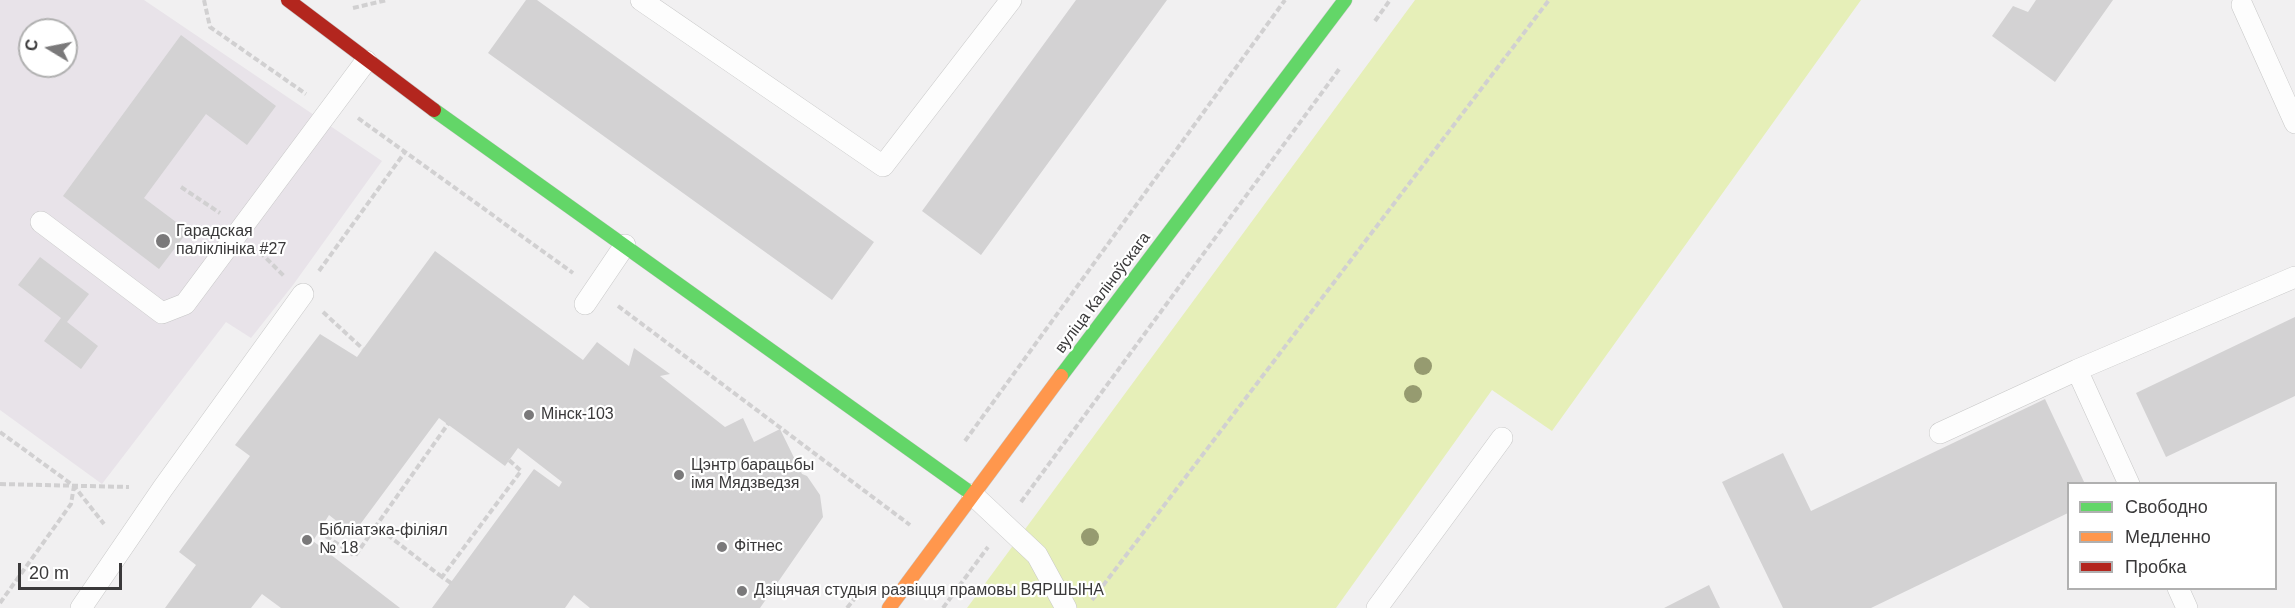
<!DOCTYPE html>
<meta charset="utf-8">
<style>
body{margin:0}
#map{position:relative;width:2295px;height:608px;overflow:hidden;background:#f1f0f1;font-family:Arial,sans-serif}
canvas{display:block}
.legend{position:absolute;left:2067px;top:482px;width:210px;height:108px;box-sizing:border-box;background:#fff;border:2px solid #b0b0b0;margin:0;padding:8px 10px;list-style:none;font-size:18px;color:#3a393a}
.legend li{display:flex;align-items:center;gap:12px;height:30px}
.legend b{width:30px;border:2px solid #b0b0b0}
.north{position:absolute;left:18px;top:18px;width:60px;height:60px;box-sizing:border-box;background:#fff;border:2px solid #b0b0b0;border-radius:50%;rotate:280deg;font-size:16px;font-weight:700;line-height:24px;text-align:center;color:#3a393a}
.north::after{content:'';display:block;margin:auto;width:21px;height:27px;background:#7a797a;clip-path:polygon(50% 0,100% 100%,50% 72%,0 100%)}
.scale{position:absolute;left:18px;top:563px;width:104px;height:27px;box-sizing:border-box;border:3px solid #3a393a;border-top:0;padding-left:8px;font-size:18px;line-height:21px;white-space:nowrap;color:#3a393a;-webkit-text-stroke:4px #fff;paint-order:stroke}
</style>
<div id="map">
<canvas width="2295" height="608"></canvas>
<ul class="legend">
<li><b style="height:8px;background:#63d668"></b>Свободно</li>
<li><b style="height:8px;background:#ff974d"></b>Медленно</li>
<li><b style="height:8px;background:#b3261e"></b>Пробка</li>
</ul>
<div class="north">С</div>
<div class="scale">20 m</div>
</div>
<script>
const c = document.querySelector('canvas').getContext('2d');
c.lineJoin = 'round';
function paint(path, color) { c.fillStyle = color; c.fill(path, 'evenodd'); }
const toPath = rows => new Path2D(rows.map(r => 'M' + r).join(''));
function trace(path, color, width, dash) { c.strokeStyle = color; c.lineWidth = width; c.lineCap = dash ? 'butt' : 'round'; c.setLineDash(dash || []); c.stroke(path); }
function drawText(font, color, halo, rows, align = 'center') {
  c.font = font + ' Arial,sans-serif'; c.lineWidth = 4.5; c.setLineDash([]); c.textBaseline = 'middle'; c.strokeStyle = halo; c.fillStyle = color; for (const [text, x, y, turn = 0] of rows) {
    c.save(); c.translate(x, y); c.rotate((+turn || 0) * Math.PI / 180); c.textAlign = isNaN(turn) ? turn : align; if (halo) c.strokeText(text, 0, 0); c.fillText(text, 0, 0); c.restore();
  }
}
paint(toPath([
 [0,0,144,0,382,161,293,285,251,338,226,322,102,484,0,410],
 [30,30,66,30,66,66,30,66]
]), '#e8e3e9');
paint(toPath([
 [1415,0,1861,0,1552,431,1492,390,1336,608,967,608]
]), '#e6efb8');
paint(toPath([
 [526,0,537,0,874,242,832,300,488,53],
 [1076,0,1167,0,981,255,922,211],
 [2036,0,2113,0,2055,82,1992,36,2013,6,2028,12],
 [181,35,276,106,247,145,206,114,144,198,188,231,159,269,63,196],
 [435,251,583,360,597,342,629,366,634,348,670,374,660,376,725,427,743,418,754,442,780,429,802,474,807,476,820,495,823,517,760,608,590,608,574,595,565,608,432,608,534,469,559,487,562,482,518,448,505,466,439,418,353,534,329,515,313,541,400,608,281,608,262,594,251,608,165,608,196,565,179,552,250,456,235,445,320,334,357,357],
 [40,257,89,294,67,322,98,346,81,369,44,341,61,318,18,285],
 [2295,317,2295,396,2166,457,2136,393],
 [2045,399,2085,484,2068,484,2068,513,1871,608,1783,608,1722,482,1783,453,1811,511],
 [1709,585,1720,608,1664,608]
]), '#d3d2d3');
const lane = toPath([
 [641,0,883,166,1011,0],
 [2242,5,2295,123],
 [41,222,162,313,185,304,366,61],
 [585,304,625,245],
 [2077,370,2129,484],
 [1940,433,2077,370,2295,277],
 [972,494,1037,555,1066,608],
 [2178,588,2187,608],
 [81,608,163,488,303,294],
 [1377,608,1502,438]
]);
const fast = toPath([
 [434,110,972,494],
 [1061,376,1345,0]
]);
const slow = toPath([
 [889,608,1061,376]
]);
const jam = toPath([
 [288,0,434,110]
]);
trace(lane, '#c7c7c7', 22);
trace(fast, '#c7c7c7', 15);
trace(slow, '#c7c7c7', 15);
trace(jam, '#c7c7c7', 15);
trace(toPath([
 [204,0,210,27,306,94],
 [353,8,387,0],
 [1375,21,1390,0],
 [358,118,573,273],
 [181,187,220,213],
 [260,252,284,276],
 [319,271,405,152],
 [618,306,910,525],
 [323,312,363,349],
 [0,432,74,486,104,524],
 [965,441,1285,0],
 [0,484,129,487],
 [1021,502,1340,68],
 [326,536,355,556,376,526],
 [442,577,376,526,448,424],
 [451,583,442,577,521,471,509,460],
 [1092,600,1549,0],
 [0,603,71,504,74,486],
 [847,608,856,597],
 [943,608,988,547]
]), '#d1d0d1', 4, [6, 3]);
trace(lane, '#fdfdfd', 21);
trace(fast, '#63d668', 14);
trace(slow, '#ff974d', 14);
trace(jam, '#b3261e', 14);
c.fillStyle = '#969b70';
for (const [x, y] of [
 [1423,366],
 [1413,394],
 [1090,537]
]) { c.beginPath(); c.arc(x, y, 9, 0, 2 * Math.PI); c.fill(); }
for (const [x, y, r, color] of [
 [163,241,8,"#7a797a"],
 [529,415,6,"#7a797a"],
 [679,475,6,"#7a797a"],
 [307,540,6,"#7a797a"],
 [722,547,6,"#7a797a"],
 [742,591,6,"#7a797a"]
]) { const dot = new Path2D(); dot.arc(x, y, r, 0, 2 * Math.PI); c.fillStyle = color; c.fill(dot); trace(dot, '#fff', 2); }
drawText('16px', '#3a393a', '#fff', [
 ["Гарадская",176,232],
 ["паліклініка #27",176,250],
 ["Мінск-103",541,415],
 ["Цэнтр барацьбы",691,466],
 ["імя Мядзведзя",691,484],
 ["Бібліатэка-філіял",319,531],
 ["№ 18",319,549],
 ["Фітнес",734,547],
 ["Дзіцячая студыя развіцця прамовы ВЯРШЫНА",754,591]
], 'left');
drawText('16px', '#3a393a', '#fff', [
 ["вуліца Каліноўскага",1103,293,-53]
]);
</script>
